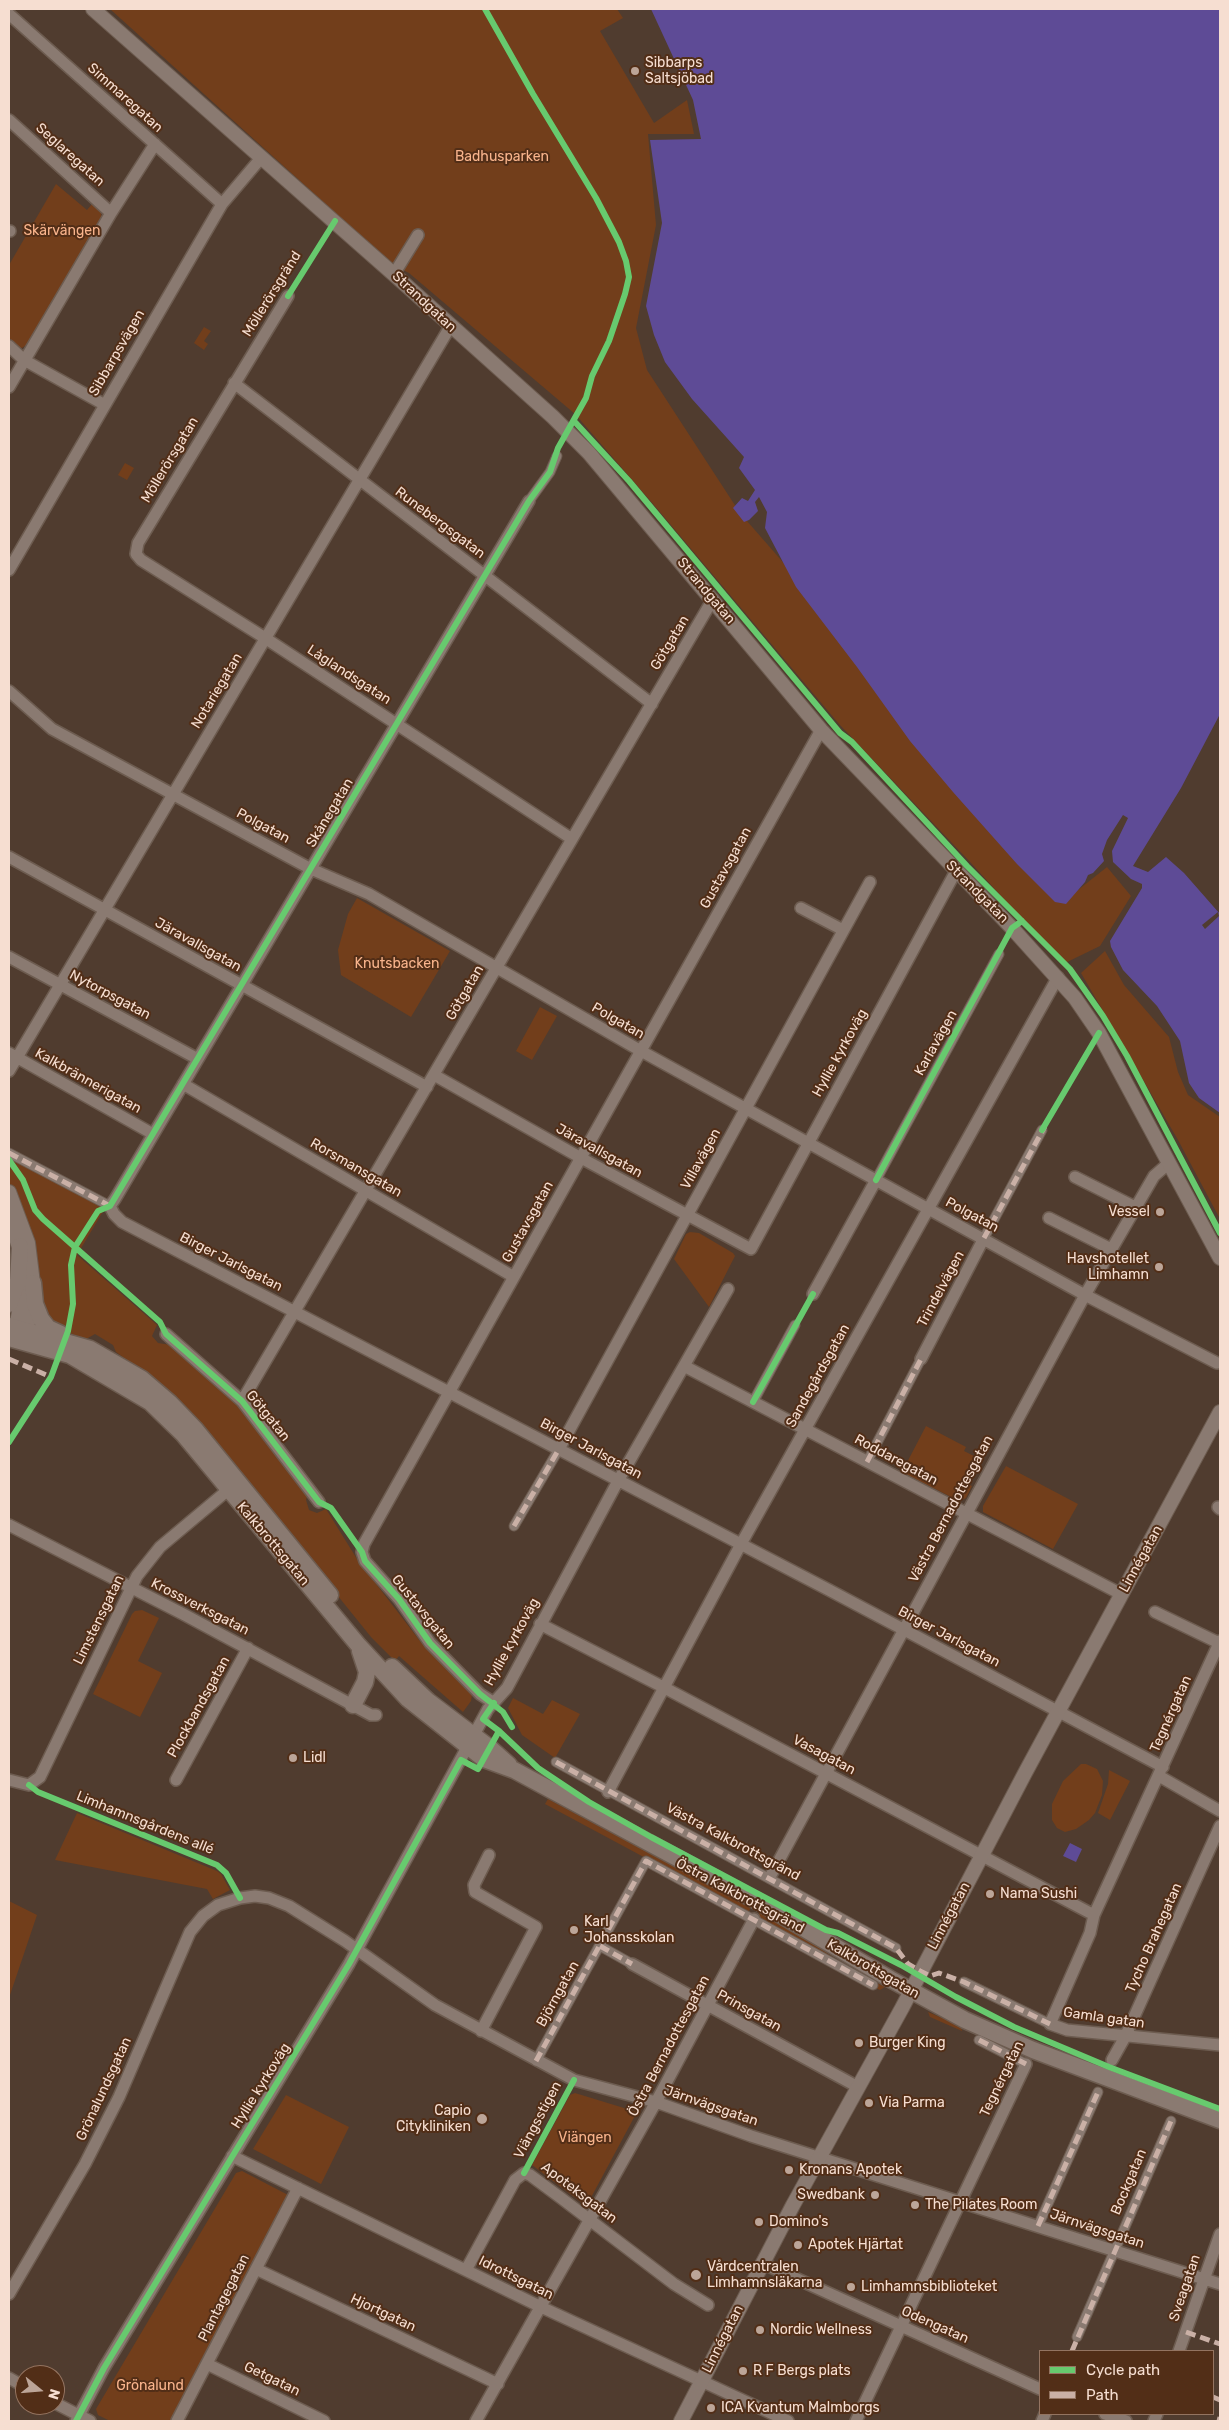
<!DOCTYPE html>
<meta charset="utf-8">
<style>
body{margin:0}
#map{position:relative;width:1229px;height:2430px;overflow:hidden;background:#503c2f;font-family:Rubik,sans-serif}
canvas{display:block}
.frame{position:absolute;inset:0;border:10px solid #f6ded1;pointer-events:none}
.legend{position:absolute;left:1039px;top:2350px;width:175px;height:65px;box-sizing:border-box;background:#522e17;border:1px solid #947461;margin:0;padding:6px 9px;list-style:none;font-size:15px;color:#f6ded1}
.legend li{display:flex;align-items:center;gap:10px;height:25px}
.legend b{width:25px;border:1px solid #947461}
.north{position:absolute;left:15px;top:2365px;width:50px;height:50px;box-sizing:border-box;background:#522e17;border:1px solid #947461;border-radius:50%;rotate:107deg;font-size:14px;font-weight:700;line-height:20px;text-align:center;color:#f6ded1}
.north::after{content:'';display:block;margin:auto;width:18px;height:22px;background:#bca598;clip-path:polygon(50% 0,100% 100%,50% 72%,0 100%)}
</style>
<div id="map">
<canvas width="1229" height="2430"></canvas>
<div class="frame"></div>
<ul class="legend">
<li><b style="height:6px;background:#67ca6e"></b>Cycle path</li>
<li><b style="height:6px;background:#cab0a6"></b>Path</li>
</ul>
<div class="north">N</div>
</div>
<script>
const c = document.querySelector('canvas').getContext('2d');
c.lineJoin = 'round';
function paint(path, color) { c.fillStyle = color; c.fill(path, 'evenodd'); }
const toPath = rows => new Path2D(rows.map(r => 'M' + r).join(''));
function trace(path, color, width, dash) { c.strokeStyle = color; c.lineWidth = width; c.lineCap = dash ? 'butt' : 'round'; c.setLineDash(dash || []); c.stroke(path); }
function drawText(font, color, halo, rows, align = 'center') {
  c.font = font + ' Rubik,sans-serif'; c.lineWidth = 4; c.setLineDash([]); c.textBaseline = 'middle'; c.strokeStyle = halo; c.fillStyle = color; for (const [text, x, y, turn = 0] of rows) {
    c.save(); c.translate(x, y); c.rotate((+turn || 0) * Math.PI / 180); c.textAlign = isNaN(turn) ? turn : align; if (halo) c.strokeText(text, 0, 0); c.fillText(text, 0, 0); c.restore();
  }
}
paint(toPath([
 [110,9,617,9,623,18,600,31,654,123,687,100,694,134,648,134,656,225,636,328,647,370,740,513,1073,894,1107,867,1131,896,1100,946,1063,964,971,863,839,724,654,505,575,414,409,273,393,265],
 [56,184,87,210,92,204,101,213,102,219,28,344,22,348,17,347,9,339,9,265],
 [204,327,211,331,204,341,208,344,204,350,194,343],
 [125,463,134,468,127,480,118,475],
 [357,898,450,951,411,1017,341,975,338,950,348,914],
 [1105,951,1124,985,1169,1037,1178,1072,1188,1095,1220,1117,1220,1219,1178,1140,1081,973],
 [540,1007,557,1016,532,1060,516,1051],
 [9,1155,105,1208,77,1255,157,1325,152,1336,158,1343,171,1345,244,1409,308,1493,306,1500,309,1510,317,1513,326,1509,357,1559,420,1641,472,1695,471,1701,463,1712,399,1656,395,1661,371,1637,200,1425,164,1388,116,1352,113,1345,95,1334,86,1339,58,1329,45,1317,38,1285,38,1264,33,1239,9,1186],
 [690,1232,699,1233,733,1253,735,1256,709,1307,674,1259,686,1234],
 [926,1426,966,1447,964,1451,978,1458,965,1483,972,1486,966,1498,962,1500,955,1499,902,1472],
 [1006,1466,1078,1504,1053,1549,983,1512,983,1506],
 [142,1610,159,1618,138,1661,162,1673,140,1717,93,1694,132,1614,135,1611],
 [513,1698,543,1714,552,1700,580,1714,555,1758,522,1735,508,1708],
 [1081,1764,1086,1764,1097,1769,1103,1781,1102,1795,1095,1813,1089,1820,1076,1829,1065,1832,1057,1828,1052,1820,1052,1804,1063,1781],
 [1109,1770,1130,1781,1110,1820,1098,1813,1108,1784],
 [548,1799,751,1907,748,1913,545,1804],
 [77,1813,217,1871,221,1874,230,1890,213,1899,207,1889,55,1860],
 [9,1901,37,1915,9,1998],
 [760,1912,795,1931,844,1965,885,1987,880,1990,876,1988,877,1986,757,1918],
 [928,2012,961,2026,962,2031,930,2017],
 [575,2093,637,2112,587,2205,585,2205,532,2165,570,2095],
 [286,2095,349,2127,321,2184,253,2149],
 [242,2171,290,2196,170,2421,110,2421,98,2415,96,2409,236,2173]
]), '#723e1b');
paint(toPath([
 [651,9,1220,9,1220,714,1181,788,1133,866,1148,872,1166,857,1184,873,1220,914,1220,1113,1199,1098,1189,1083,1180,1041,1157,1006,1123,970,1111,947,1110,941,1142,888,1142,884,1131,879,1113,862,1112,851,1128,818,1123,815,1107,840,1102,854,1104,861,1093,873,1088,875,1085,882,1066,904,1055,902,1017,864,953,792,910,741,857,667,796,587,765,528,767,512,759,497,755,502,758,511,749,520,744,522,733,508,742,498,748,501,755,490,739,468,744,457,692,399,665,362,654,335,646,306,662,223,650,140,701,139,693,100],
 [1070,1843,1082,1849,1076,1862,1063,1856]
]), '#5e4b96');
paint(toPath([
 [1218,912,1219,916,1205,929,1202,925]
]), '#503c2f');
const pedestrian = toPath([
 [529,501,550,472,557,456],
 [9,1153,110,1206],
 [876,1180,999,954],
 [984,1238,1042,1130],
 [753,1402,795,1325],
 [867,1462,921,1359],
 [514,1526,559,1449],
 [556,1762,896,1948],
 [600,1946,632,1964],
 [964,1982,1050,2024],
 [979,2040,1026,2064],
 [536,2061,646,1861,873,1985],
 [1038,2226,1098,2092],
 [1077,2337,1171,2121]
]);
const minor = toPath([
 [9,14,222,204],
 [9,120,111,213],
 [9,231,10,231],
 [394,274,418,235],
 [288,296,138,543,136,554,141,560,265,638,572,839],
 [9,346,24,360,105,405],
 [234,383,652,704],
 [9,387,111,213,155,144],
 [529,501,115,1199,110,1206,114,1214,122,1222,829,1590,1163,1767],
 [9,570,222,204,261,158],
 [9,691,52,729,311,869,369,894,641,1051,1085,1295,1217,1363],
 [9,857,427,1087],
 [801,908,843,930],
 [9,957,198,1059],
 [9,1053,153,1134],
 [9,1071,450,327],
 [434,1075,581,1158,751,1249,956,871],
 [183,1084,514,1277],
 [1075,1177,1135,1207],
 [1049,1218,1111,1249],
 [813,1294,876,1180],
 [166,1334,242,1401,319,1502],
 [921,1359,984,1238],
 [684,1366,1121,1594],
 [242,1401,713,599],
 [559,1449,870,882],
 [1218,1507,1220,1509],
 [9,1525,183,1614,371,1715,376,1715],
 [1155,1612,1219,1643],
 [540,1624,663,1687,1094,1915],
 [1220,1641,1094,1915,1090,1933,1050,2024,1067,2030,1220,2045],
 [494,1703,480,1694,430,1643,399,1599,365,1561,362,1552,364,1544,821,730],
 [1159,1776,1220,1811],
 [9,1780,29,1785,40,1777,137,1576,160,1547,228,1490],
 [176,1780,248,1648],
 [608,1792,741,1544,1058,977],
 [770,1877,1085,1295,1154,1176,1169,1163],
 [632,1964,858,2087],
 [481,2031,536,1927,475,1892,474,1885,489,1855],
 [1112,2060,1125,2037,1220,1826],
 [232,2156,541,2307,788,2421],
 [762,2263,1040,2389],
 [256,2269,498,2384],
 [466,2270,515,2180,524,2173,530,2175,561,2198,674,2284,708,2305],
 [9,2294,85,2164,119,2097,190,1932,203,1916,218,1905,240,1898,255,1896,269,1898,289,1906,345,1941,435,2005,574,2080,656,2102,751,2136,1220,2284],
 [1179,2351,1220,2234],
 [207,2364,324,2421],
 [9,2378,25,2387],
 [55,2403,90,2421],
 [1105,2414,1126,2421],
 [76,2421,104,2368,349,1964,488,1709,507,1688,618,1481,728,1289],
 [177,2421,298,2188],
 [476,2421,656,2102,754,1919],
 [856,2421,1026,2064],
 [1042,2421,1045,2414],
 [1154,2421,1157,2414]
]);
const tertiary = toPath([
 [93,9,398,278,553,417,589,453,821,730,1012,928,1075,998,1099,1033,1220,1258],
 [9,1192,28,1243,33,1283,27,1330,20,1339],
 [9,1218,20,1250],
 [18,1336,16,1328,24,1284],
 [681,2421,793,2205,902,2008,1025,1773,1220,1412]
]);
const secondary = toPath([
 [33,1283,35,1304,41,1319,48,1328,61,1334],
 [9,1304,18,1281,20,1246],
 [9,1326,90,1349,142,1379,170,1403,195,1429,330,1595],
 [9,1338,70,1355,150,1402,183,1434,359,1646,408,1699,484,1759,514,1770,766,1906,890,1979,965,2020,1033,2050,1220,2120],
 [392,1667,428,1701,490,1748,509,1765],
 [353,1705,365,1682,367,1672,360,1651]
]);
trace(pedestrian, '#6d5c50', 11);
trace(minor, '#6d5c50', 14);
trace(tertiary, '#6d5c50', 16);
trace(secondary, '#6d5c50', 19);
trace(pedestrian, '#8a7a71', 9);
trace(minor, '#8a7a71', 11);
trace(tertiary, '#8a7a71', 14);
trace(secondary, '#8a7a71', 16);
trace(toPath([
 [9,1153,110,1206],
 [984,1238,1045,1126],
 [9,1359,51,1377],
 [867,1462,921,1359],
 [514,1526,559,1449],
 [556,1762,896,1948,908,1964,920,1971,930,1976,939,1973,964,1982,1050,2024],
 [600,1946,632,1964],
 [979,2040,1026,2064],
 [536,2061,646,1861,873,1985],
 [1038,2226,1098,2092],
 [1186,2332,1220,2344],
 [1072,2351,1171,2121],
 [1213,2397,1220,2400],
 [1219,2421,1220,2417]
]), '#cab0a6', 5, [10, 5]);
trace(toPath([
 [288,296,335,221],
 [574,421,629,481,840,733,852,742,967,866,1070,969,1103,1016,1127,1056,1220,1233],
 [1042,1130,1099,1033],
 [9,1160,23,1180,35,1210,43,1219,160,1322,166,1334,242,1401,319,1502,331,1508,362,1552,365,1561,399,1599,430,1643,480,1694,503,1712,512,1727],
 [876,1180,1012,928,1022,921],
 [753,1402,813,1294],
 [9,1442,51,1377,68,1331,73,1304,71,1265,75,1247,98,1211,110,1206,529,501,550,472,558,448,586,398,592,376,609,341,625,294,629,277,626,261,619,242,596,198,533,94,485,9],
 [494,1703,483,1719,499,1731,538,1768,589,1802,651,1837,826,1930,838,1933,901,1965,956,1997,1014,2027,1109,2067,1220,2109],
 [29,1785,38,1792,217,1865,226,1873,240,1898],
 [524,2173,574,2080],
 [76,2421,104,2368,349,1964,461,1760,478,1769,499,1731]
]), '#67ca6e', 6);
for (const [x, y, r, color] of [
 [635,71,5,"#bca598"],
 [1160,1212,5,"#bca598"],
 [1159,1267,5,"#bca598"],
 [293,1758,5,"#bca598"],
 [990,1894,5,"#bca598"],
 [574,1930,5,"#bca598"],
 [859,2043,5,"#bca598"],
 [869,2103,5,"#bca598"],
 [482,2119,6,"#bca598"],
 [789,2170,5,"#bca598"],
 [875,2195,5,"#bca598"],
 [915,2205,5,"#bca598"],
 [759,2222,5,"#bca598"],
 [798,2245,5,"#bca598"],
 [696,2275,6,"#bca598"],
 [851,2287,5,"#bca598"],
 [760,2330,5,"#bca598"],
 [743,2371,5,"#bca598"],
 [711,2408,5,"#bca598"]
]) { const dot = new Path2D(); dot.arc(x, y, r, 0, 2 * Math.PI); c.fillStyle = color; c.fill(dot); trace(dot, '#522e17', 2); }
drawText('14px', '#f6ded1', '#522e17', [
 ["Sibbarps",645,63],
 ["Saltsjöbad",645,79],
 ["Vessel",1150,1212,"right"],
 ["Havshotellet",1149,1259,"right"],
 ["Limhamn",1149,1275,"right"],
 ["Lidl",303,1758],
 ["Nama Sushi",1000,1894],
 ["Karl",584,1922],
 ["Johansskolan",584,1938],
 ["Burger King",869,2043],
 ["Via Parma",879,2103],
 ["Capio",471,2111,"right"],
 ["Citykliniken",471,2127,"right"],
 ["Kronans Apotek",799,2170],
 ["Swedbank",865,2195,"right"],
 ["The Pilates Room",925,2205],
 ["Domino's",769,2222],
 ["Apotek Hjärtat",808,2245],
 ["Vårdcentralen",707,2267],
 ["Limhamnsläkarna",707,2283],
 ["Limhamnsbiblioteket",861,2287],
 ["Nordic Wellness",770,2330],
 ["R F Bergs plats",753,2371],
 ["ICA Kvantum Malmborgs",721,2408]
], 'left');
drawText('14px', '#f6ded1', '#522e17', [
 ["Simmaregatan",125,98,42],
 ["Seglaregatan",70,155,42],
 ["Möllerörsgränd",272,294,-58],
 ["Strandgatan",424,302,43],
 ["Sibbarpsvägen",117,353,-60],
 ["Möllerörsgatan",170,460,-59],
 ["Runebergsgatan",440,523,37],
 ["Strandgatan",706,591,50],
 ["Götgatan",670,643,-59],
 ["Låglandsgatan",349,675,33],
 ["Notariegatan",217,691,-59],
 ["Skånegatan",330,813,-59],
 ["Polgatan",263,826,28],
 ["Gustavsgatan",726,868,-61],
 ["Strandgatan",977,892,45],
 ["Järavallsgatan",198,945,29],
 ["Götgatan",465,993,-60],
 ["Nytorpsgatan",110,995,28],
 ["Polgatan",618,1021,30],
 ["Karlavägen",936,1043,-61],
 ["Hyllie kyrkoväg",840,1053,-61],
 ["Kalkbrännerigatan",88,1081,29],
 ["Järavallsgatan",599,1151,29],
 ["Villavägen",701,1159,-61],
 ["Rorsmansgatan",356,1168,30],
 ["Polgatan",972,1215,28],
 ["Gustavsgatan",528,1222,-61],
 ["Birger Jarlsgatan",231,1262,27],
 ["Trindelvägen",941,1289,-62],
 ["Sandegårdsgatan",818,1376,-61],
 ["Götgatan",268,1416,51],
 ["Birger Jarlsgatan",591,1449,28],
 ["Roddaregatan",896,1460,28],
 ["Västra Bernadottesgatan",951,1509,-62],
 ["Kalkbrottsgatan",273,1544,50],
 ["Linnégatan",1141,1559,-61],
 ["Krossverksgatan",200,1607,27],
 ["Gustavsgatan",423,1612,51],
 ["Limstensgatan",99,1620,-64],
 ["Birger Jarlsgatan",949,1637,28],
 ["Hyllie kyrkoväg",512,1642,-61],
 ["Plockbandsgatan",199,1707,-61],
 ["Tegnérgatan",1171,1714,-66],
 ["Vasagatan",824,1755,28],
 ["Limhamnsgårdens allé",145,1823,22],
 ["Västra Kalkbrottsgränd",733,1842,28],
 ["Östra Kalkbrottsgränd",740,1896,28],
 ["Linnégatan",949,1916,-62],
 ["Tycho Brahegatan",1154,1938,-66],
 ["Kalkbrottsgatan",873,1969,30],
 ["Björngatan",558,1994,-61],
 ["Prinsgatan",749,2011,29],
 ["Gamla gatan",1104,2018,8],
 ["Östra Bernadottesgatan",669,2046,-62],
 ["Tegnérgatan",1002,2079,-64],
 ["Hyllie kyrkoväg",261,2086,-58],
 ["Grönalundsgatan",104,2089,-65],
 ["Järnvägsgatan",711,2106,19],
 ["Viängsstigen",538,2120,-62],
 ["Bockgatan",1129,2182,-67],
 ["Apoteksgatan",579,2193,37],
 ["Järnvägsgatan",1097,2229,18],
 ["Idrottsgatan",516,2278,26],
 ["Sveagatan",1185,2288,-71],
 ["Plantagegatan",224,2298,-63],
 ["Hjortgatan",383,2313,25],
 ["Odengatan",935,2325,24],
 ["Linnégatan",723,2339,-63],
 ["Getgatan",272,2379,26]
]);
drawText('14px', '#f9b48c', '#522e17', [
 ["Badhusparken",502,157],
 ["Skärvängen",62,231],
 ["Knutsbacken",397,964],
 ["Viängen",585,2138],
 ["Grönalund",150,2386]
]);
</script>
